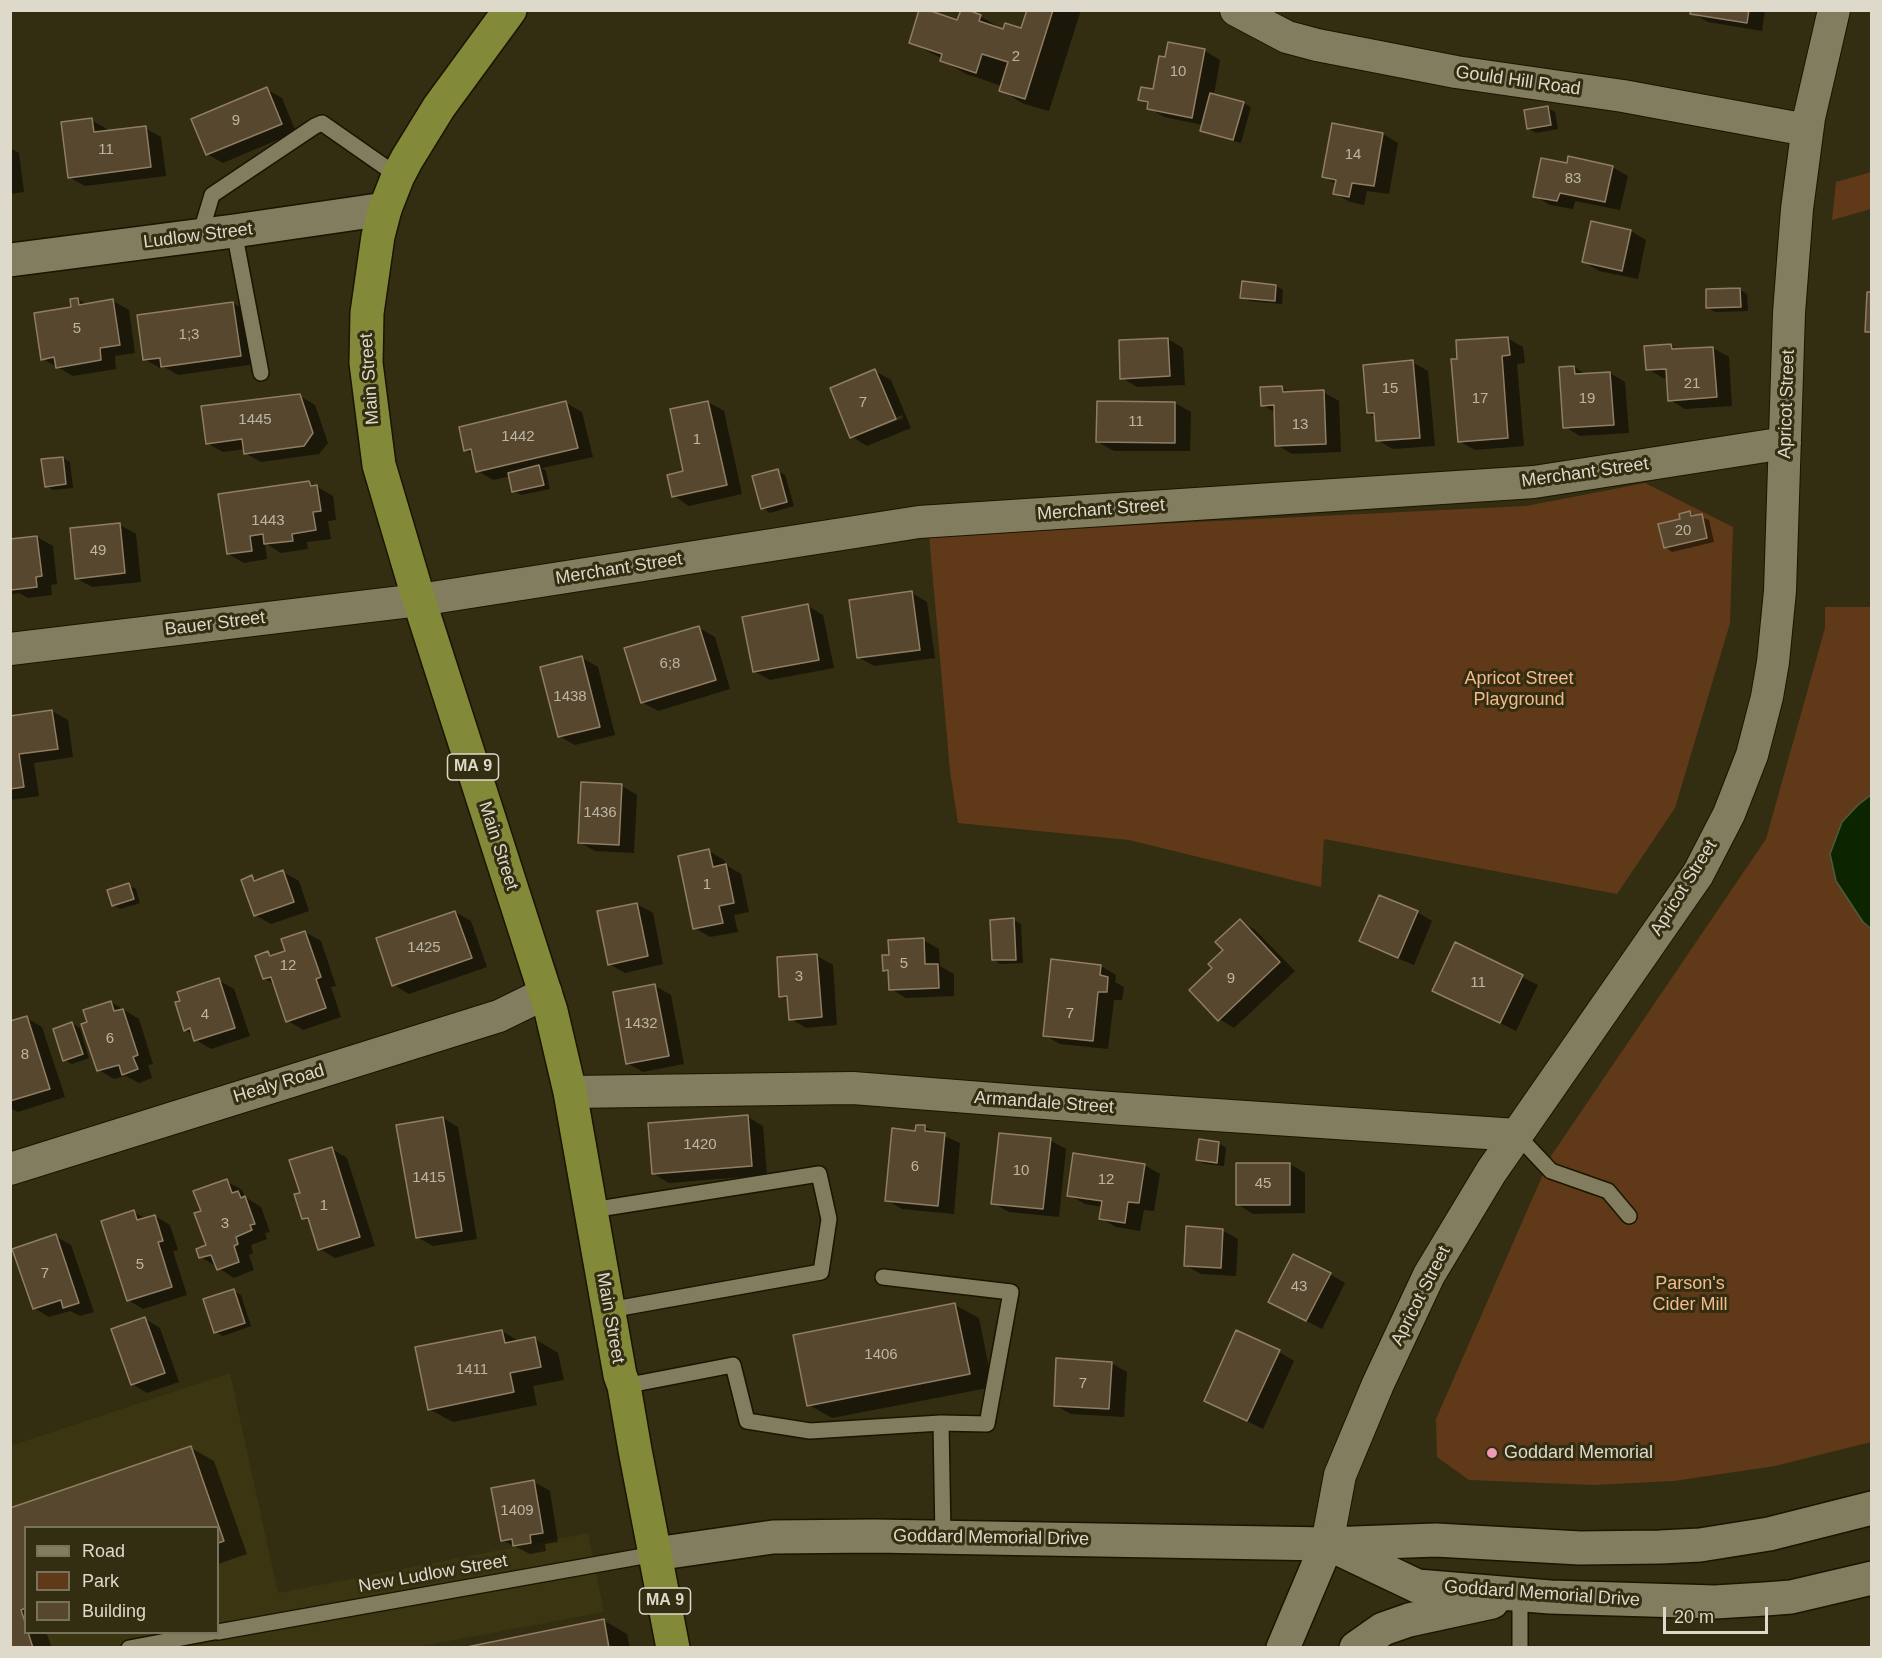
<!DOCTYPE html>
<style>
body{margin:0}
#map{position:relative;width:1882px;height:1658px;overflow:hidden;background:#332d12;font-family:Helvetica,sans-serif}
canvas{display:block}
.frame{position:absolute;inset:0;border:12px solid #dedacb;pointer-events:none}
.legend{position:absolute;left:24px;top:1526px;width:195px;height:108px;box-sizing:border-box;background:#332d12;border:2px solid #77725c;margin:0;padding:8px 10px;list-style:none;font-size:18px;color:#dedacb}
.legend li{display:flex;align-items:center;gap:12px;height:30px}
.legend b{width:30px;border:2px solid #77725c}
.scale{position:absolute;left:1663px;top:1607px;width:105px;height:27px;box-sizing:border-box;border:3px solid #dedacb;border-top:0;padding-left:8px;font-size:18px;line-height:21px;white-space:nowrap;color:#dedacb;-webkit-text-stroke:4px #332d12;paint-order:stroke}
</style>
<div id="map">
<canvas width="1882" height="1658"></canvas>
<div class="frame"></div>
<ul class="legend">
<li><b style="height:8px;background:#837d5f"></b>Road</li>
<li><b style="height:16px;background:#603a18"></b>Park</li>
<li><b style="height:16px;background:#57472e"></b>Building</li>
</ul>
<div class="scale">20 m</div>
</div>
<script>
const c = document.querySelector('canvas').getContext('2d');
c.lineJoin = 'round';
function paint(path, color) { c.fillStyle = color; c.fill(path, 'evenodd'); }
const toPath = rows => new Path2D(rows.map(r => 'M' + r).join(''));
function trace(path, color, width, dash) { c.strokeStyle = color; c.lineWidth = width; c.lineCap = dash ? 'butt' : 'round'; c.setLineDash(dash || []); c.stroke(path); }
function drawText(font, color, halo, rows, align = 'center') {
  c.font = font + ' Helvetica,sans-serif'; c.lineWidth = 6; c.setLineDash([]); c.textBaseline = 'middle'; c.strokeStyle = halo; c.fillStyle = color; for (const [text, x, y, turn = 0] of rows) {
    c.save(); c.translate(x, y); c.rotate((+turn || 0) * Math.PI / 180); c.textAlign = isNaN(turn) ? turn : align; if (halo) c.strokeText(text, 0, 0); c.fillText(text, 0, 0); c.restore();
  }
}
paint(toPath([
 [230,1373,278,1593,588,1533,604,1612,417,1647,11,1647,10,1446],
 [26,1528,218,1528,218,1632,26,1632]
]), '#3c3511');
paint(toPath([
 [1871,172,1871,209,1832,220,1836,182],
 [1645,483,1733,527,1730,623,1675,808,1617,894,1324,839,1321,887,1129,840,958,823,950,771,929,535,1526,506],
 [1825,607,1871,607,1871,1442,1775,1466,1674,1481,1593,1485,1469,1480,1437,1457,1436,1419,1551,1156,1766,839,1825,628]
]), '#603a18');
const water = toPath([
 [1871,795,1871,929,1863,922,1836,881,1830,854,1842,822,1858,805,1871,795]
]);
paint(water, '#0d2400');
trace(water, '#4c5b3d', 1.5);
paint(toPath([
 [1029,10,1081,10,1049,111,1024,104,1001,90,1002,86,966,74,942,60,943,59,910,42,958,22,980,16,1004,30,1022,30],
 [1693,10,1765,10,1762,31,1708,22,1692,13],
 [1205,51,1220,60,1214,95,1243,103,1251,107,1241,143,1209,134,1202,130,1203,125,1164,117,1149,108,1149,105,1140,100,1154,91,1166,59],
 [266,89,282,98,296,132,223,163,207,154],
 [1548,108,1555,112,1558,129,1536,133,1529,129],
 [91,120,107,129,108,132,145,128,161,137,166,176,85,186,69,177],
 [1333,125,1383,134,1398,143,1389,194,1367,191,1364,205,1350,202,1334,193,1336,184,1324,177],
 [10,148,19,153,24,192,10,194],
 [1568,165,1612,167,1628,176,1620,210,1575,201,1573,209,1550,205,1535,196],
 [1631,231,1646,240,1638,279,1599,271,1584,262],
 [1276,286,1283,290,1282,304,1249,301,1242,297],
 [1740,290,1747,294,1748,311,1715,312,1707,307],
 [78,299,88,305,113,301,129,310,135,353,115,356,116,369,73,376,43,359],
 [233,303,249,312,256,364,178,375,166,368,160,368,144,359],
 [1507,338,1523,347,1525,363,1517,364,1524,446,1475,450,1459,441],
 [1168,339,1183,348,1185,385,1137,387,1122,378],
 [1671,345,1680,350,1713,348,1729,357,1732,406,1685,409,1670,400,1668,378,1663,378,1648,369],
 [1412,362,1428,371,1435,446,1393,449,1377,440,1375,417,1368,413],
 [1574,367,1587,375,1610,373,1625,382,1629,433,1580,436,1565,427],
 [875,371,891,380,911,428,867,446,851,436],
 [902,415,903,418,859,435,859,432],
 [1282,388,1291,393,1323,392,1339,401,1341,452,1292,454,1277,445,1276,413,1262,405],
 [300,396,315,405,328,443,319,454,261,462,245,453,245,449,223,452,207,443],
 [708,402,724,411,742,494,689,506,674,496,685,472],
 [566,403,582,412,593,457,542,468,546,471,550,489,521,495,514,491,510,476,493,480,478,471,474,455,466,450],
 [1175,403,1191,412,1190,451,1114,451,1098,442],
 [63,458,70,462,73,488,53,490,46,486],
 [777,471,785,475,794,506,770,513,763,508],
 [309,482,333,496,336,520,328,521,331,539,307,542,308,549,281,553,265,543,267,559,244,563,228,554],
 [1690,513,1709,520,1714,542,1672,552,1665,547,1682,520],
 [120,525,136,534,141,582,92,587,76,578],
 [37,537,53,546,57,584,51,585,52,595,28,598,19,593,12,594,10,541],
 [912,593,927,602,935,658,874,666,858,657],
 [808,606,823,615,834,668,770,680,754,671],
 [699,628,715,637,730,689,658,711,642,702],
 [582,658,598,667,615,735,575,745,559,736],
 [52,711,68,720,73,757,34,763,39,796,10,800,10,717],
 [622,786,637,795,634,853,595,851,579,842],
 [709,851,724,860,726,865,741,874,749,912,734,915,738,932,710,937,695,928],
 [283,872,299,881,309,911,271,924,255,915,252,877,259,881],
 [128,885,136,889,140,903,120,909,113,905],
 [637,904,653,913,663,964,625,973,609,964],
 [455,912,471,921,487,967,409,994,394,985],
 [1417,912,1432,921,1414,965,1377,950,1361,941],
 [1014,920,1021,924,1023,963,1000,964,993,959],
 [1240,921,1255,930,1295,971,1234,1028,1219,1019,1214,968],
 [305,932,321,941,336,986,331,987,341,1017,303,1030,288,1021,275,985,264,978,268,953,274,956,287,952],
 [923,940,939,949,940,966,954,974,954,996,906,998,891,989,890,973,884,970,890,956],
 [1456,944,1538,985,1516,1031,1434,990],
 [817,956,833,965,837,1025,806,1028,791,1019,789,1000,781,996],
 [1101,966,1116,975,1115,982,1124,987,1122,1000,1114,1000,1108,1049,1060,1044,1044,1035],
 [218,980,234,989,250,1036,211,1049,196,1040,194,1035,185,1030],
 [655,986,671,995,684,1064,643,1072,627,1063],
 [111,1002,139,1019,153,1064,148,1065,152,1078,139,1083,126,1076,114,1079,99,1070,89,1023],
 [27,1018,42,1027,65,1097,18,1112,10,1108,10,1023],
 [72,1023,80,1028,89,1058,72,1064,64,1060],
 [748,1117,763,1126,767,1175,669,1183,654,1174],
 [443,1118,458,1127,477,1239,433,1246,417,1237],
 [925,1127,960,1143,954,1214,902,1209,887,1200],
 [1050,1140,1066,1149,1059,1217,1009,1212,993,1203],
 [1200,1141,1219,1143,1226,1148,1224,1166,1205,1164,1198,1160],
 [332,1149,347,1158,375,1246,335,1258,320,1249,311,1223,304,1218,302,1194],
 [1290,1164,1305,1173,1305,1213,1253,1214,1237,1204],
 [1144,1165,1160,1174,1154,1211,1144,1210,1140,1231,1116,1227,1100,1218,1102,1207,1085,1204,1069,1195],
 [226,1181,242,1190,245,1197,261,1207,270,1232,265,1233,267,1239,251,1245,253,1253,249,1255,254,1270,234,1278,201,1257,208,1246,203,1212],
 [134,1212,146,1219,155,1216,170,1225,178,1250,173,1251,187,1295,143,1309,128,1300],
 [1222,1230,1238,1239,1236,1276,1201,1274,1185,1265],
 [55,1236,71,1245,94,1312,80,1316,70,1311,49,1317,34,1308],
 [1330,1274,1345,1283,1322,1329,1286,1310],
 [234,1291,241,1295,251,1326,223,1336,215,1332],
 [955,1305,979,1318,993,1387,832,1418,809,1405],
 [145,1319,160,1328,179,1382,147,1393,132,1384],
 [502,1331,520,1342,535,1339,558,1353,564,1380,533,1386,537,1405,453,1422,429,1409],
 [1279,1352,1294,1361,1263,1429,1206,1401],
 [1111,1363,1127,1372,1124,1417,1071,1414,1055,1405],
 [191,1448,214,1461,247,1554,218,1564,218,1528,26,1528,26,1632,46,1632,52,1648,10,1648,10,1509],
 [534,1482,550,1491,558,1542,545,1544,546,1551,530,1554,502,1540],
 [603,1620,627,1634,630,1648,470,1648]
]), '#0007');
const building = toPath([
 [919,10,928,10,957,20,961,10,968,10,981,15,979,21,1003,29,1005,23,1021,28,1027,10,1053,10,1025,99,999,91,1008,62,982,54,976,73,940,61,942,54,909,43,919,10],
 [1691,10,1749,10,1747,23,1690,14,1691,10],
 [1168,42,1205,49,1192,118,1147,109,1148,102,1138,100,1141,87,1153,89,1159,56,1165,57,1168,42],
 [267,87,282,124,206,155,191,119,267,87],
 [1210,93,1244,102,1233,140,1200,131,1210,93],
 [1548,106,1551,125,1527,129,1524,110,1548,106],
 [92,118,94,132,146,126,151,167,68,178,61,122,92,118],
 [1332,123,1383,133,1374,186,1352,183,1349,197,1333,194,1336,180,1322,177,1332,123],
 [1568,156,1613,166,1605,202,1560,193,1557,201,1533,197,1541,158,1567,163,1568,156],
 [1591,221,1631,230,1622,271,1582,262,1591,221],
 [1242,281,1276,285,1275,301,1240,298,1242,281],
 [1740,288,1741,307,1706,308,1706,289,1740,288],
 [1867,292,1872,292,1872,332,1865,332,1867,292],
 [78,298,79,305,113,299,120,345,100,348,101,360,56,368,54,357,41,360,34,313,71,307,70,299,78,298],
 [233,302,241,356,161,367,160,358,143,360,137,315,233,302],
 [1508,337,1510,355,1502,356,1508,438,1458,442,1451,359,1457,359,1456,340,1508,337],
 [1168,338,1170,376,1120,379,1119,340,1168,338],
 [1671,344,1672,349,1713,347,1717,397,1668,401,1666,369,1646,370,1644,346,1671,344],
 [1413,360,1420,438,1376,441,1374,413,1367,413,1363,365,1413,360],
 [1574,366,1575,374,1610,372,1614,425,1563,428,1559,367,1574,366],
 [875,369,896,419,850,438,830,388,875,369],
 [1282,386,1283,392,1324,390,1326,444,1275,446,1274,405,1261,406,1260,387,1282,386],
 [300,394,313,433,304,446,244,454,242,439,206,444,201,406,300,394],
 [566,401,578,448,476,472,471,449,464,451,459,427,566,401],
 [708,401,727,485,672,497,667,475,683,471,670,409,708,401],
 [1097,401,1175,402,1175,443,1096,442,1097,401],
 [63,457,66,484,45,487,41,459,63,457],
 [539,465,544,485,512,492,508,473,539,465],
 [778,469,787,502,761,509,752,476,778,469],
 [309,481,311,486,317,485,321,511,313,512,316,530,292,534,293,541,264,544,263,534,250,536,252,551,227,554,218,494,309,481],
 [1690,511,1691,516,1702,514,1707,538,1664,548,1658,524,1680,519,1679,514,1690,511],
 [120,523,125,573,75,579,70,528,120,523],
 [37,536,42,576,36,577,37,587,11,590,10,539,37,536],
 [912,591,920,650,857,658,849,600,912,591],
 [808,604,819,660,753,672,742,617,808,604],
 [699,626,716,680,641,703,624,648,699,626],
 [582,656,600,727,558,737,540,667,582,656],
 [52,710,58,749,19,754,24,787,10,789,10,716,52,710],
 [581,782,622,784,619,845,578,843,581,782],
 [709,849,713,867,726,864,734,903,719,906,723,923,693,929,678,856,709,849],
 [283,870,294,902,254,916,241,880,252,875,254,881,283,870],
 [129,883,134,899,112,906,107,890,129,883],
 [1379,895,1418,911,1398,958,1359,941,1379,895],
 [637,903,648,956,608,965,597,911,637,903],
 [455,911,472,958,392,986,376,938,455,911],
 [1014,918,1016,960,992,960,990,920,1014,918],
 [1240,919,1280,962,1218,1021,1189,990,1212,968,1208,964,1223,950,1215,942,1240,919],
 [305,931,321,977,316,979,326,1008,286,1022,271,977,263,979,255,956,268,951,270,956,285,951,281,939,305,931],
 [924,938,925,964,938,964,939,988,889,990,888,970,883,971,882,955,889,955,888,940,924,938],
 [1455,942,1523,975,1500,1023,1432,991,1455,942],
 [817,954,822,1017,789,1020,787,996,779,997,777,957,817,954],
 [1051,959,1101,965,1100,975,1108,977,1107,992,1098,992,1093,1041,1043,1036,1051,959],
 [219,978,235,1028,194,1041,190,1028,184,1031,175,1002,180,1001,177,992,219,978],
 [655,984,669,1056,626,1064,613,992,655,984],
 [111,1001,114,1011,123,1009,138,1055,133,1057,138,1069,122,1075,119,1065,97,1071,81,1024,87,1022,83,1010,111,1001],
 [27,1016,50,1089,10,1101,10,1021,27,1016],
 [72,1022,83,1054,63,1061,53,1029,72,1022],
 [748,1115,752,1166,652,1174,648,1123,748,1115],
 [443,1117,462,1231,416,1238,396,1125,443,1117],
 [916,1125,925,1125,925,1131,945,1133,938,1206,885,1201,892,1128,915,1131,916,1125],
 [999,1133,1051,1138,1043,1209,991,1204,999,1133],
 [1199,1139,1219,1142,1217,1163,1196,1160,1199,1139],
 [332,1147,360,1237,318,1250,308,1218,302,1219,294,1194,300,1193,289,1160,332,1147],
 [1073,1153,1145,1164,1139,1203,1128,1202,1125,1223,1099,1219,1102,1201,1067,1196,1073,1153],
 [1236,1163,1290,1163,1290,1205,1236,1205,1236,1163],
 [227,1179,232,1193,238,1191,241,1198,245,1196,255,1224,250,1225,252,1230,236,1237,238,1244,234,1246,239,1262,217,1270,211,1255,199,1258,196,1249,206,1245,194,1213,201,1211,193,1191,227,1179],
 [134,1210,137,1220,155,1215,163,1241,158,1242,172,1287,127,1301,101,1221,134,1210],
 [1186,1226,1223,1229,1221,1268,1184,1266,1186,1226],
 [56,1234,79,1303,63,1308,61,1300,33,1309,12,1249,56,1234],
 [1293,1254,1331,1273,1306,1321,1268,1302,1293,1254],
 [234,1289,245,1323,214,1333,203,1299,234,1289],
 [955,1303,970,1374,807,1406,793,1335,955,1303],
 [145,1317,165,1373,131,1385,111,1329,145,1317],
 [502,1330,505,1343,535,1337,541,1367,510,1373,514,1392,428,1410,415,1347,502,1330],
 [1236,1330,1280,1350,1247,1421,1204,1401,1236,1330],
 [1056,1358,1112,1362,1109,1409,1054,1406,1056,1358],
 [191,1446,224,1541,218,1543,218,1528,26,1528,26,1608,21,1610,26,1625,26,1632,28,1632,33,1648,10,1648,10,1508,191,1446],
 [534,1480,543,1533,530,1535,531,1543,513,1546,512,1539,501,1541,491,1488,534,1480],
 [604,1619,609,1648,462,1648,604,1619]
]);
paint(building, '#57472e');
trace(building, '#907e64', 1.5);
const service = toPath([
 [234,231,261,373],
 [200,235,212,195,315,126,322,123,398,176],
 [1517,1135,1551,1171,1608,1191,1629,1216],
 [592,1210,819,1174,829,1219,821,1272,609,1310],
 [883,1277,1011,1292,987,1424,941,1423,943,1538],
 [624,1386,733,1365,747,1421,810,1431,941,1423],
 [1520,1595,1520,1648],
 [218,1632,655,1554],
 [129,1648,214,1632]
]);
const minor = toPath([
 [1236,10,1287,37,1317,45,1456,72,1623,96,1807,130],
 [10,649,419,600,919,522,1534,482,1785,443],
 [570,1092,853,1088,1110,1108,1517,1135],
 [10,1169,499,1016,546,993],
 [1327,1544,1340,1475,1378,1384,1429,1275,1491,1172,1698,874,1729,814,1752,755,1767,697,1773,662,1780,591,1789,313,1797,209,1809,118,1834,10]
]);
const tertiary = toPath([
 [10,260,234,231,385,209],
 [1283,1648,1327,1544]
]);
const secondary = toPath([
 [1333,1546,1417,1586,1550,1597,1715,1602,1765,1599,1791,1597,1872,1578],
 [655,1554,773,1537,874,1536,1327,1544,1436,1540,1580,1548,1660,1547,1700,1545,1769,1534,1872,1508],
 [1356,1648,1383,1629,1409,1620,1492,1602]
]);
const trunk = toPath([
 [510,10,439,107,407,159,398,176,385,209,378,236,367,313,366,363,379,465,419,600,551,1011,570,1092,620,1375,624,1386,635,1450,673,1648]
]);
trace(service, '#1b1500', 18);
trace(minor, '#1b1500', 34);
trace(tertiary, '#1b1500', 36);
trace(secondary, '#1b1500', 36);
trace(trunk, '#1b1500', 36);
trace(service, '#837d5f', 15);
trace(minor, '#837d5f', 32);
trace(tertiary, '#837d5f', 33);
trace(secondary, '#837d5f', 33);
trace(trunk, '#828a3a', 33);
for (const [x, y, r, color] of [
 [1492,1453,6,"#f19ab3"]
]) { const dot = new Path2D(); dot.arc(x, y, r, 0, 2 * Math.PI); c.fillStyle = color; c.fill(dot); trace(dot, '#332d12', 2); }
drawText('15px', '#bcb5a4', null, [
 ["2",1016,57],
 ["10",1178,72],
 ["9",236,121],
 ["11",106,150],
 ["14",1353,155],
 ["83",1573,179],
 ["5",77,329],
 ["1;3",189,335],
 ["21",1692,384],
 ["15",1390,389],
 ["17",1480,399],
 ["19",1587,399],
 ["7",863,403],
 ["1445",255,420],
 ["11",1136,422],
 ["13",1300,425],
 ["1442",518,437],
 ["1",697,440],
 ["1443",268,521],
 ["20",1683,531],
 ["49",98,551],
 ["6;8",670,664],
 ["1438",570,697],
 ["1436",600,813],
 ["1",707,885],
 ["1425",424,948],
 ["5",904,964],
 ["12",288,966],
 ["3",799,977],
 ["9",1231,979],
 ["11",1478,983],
 ["7",1070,1014],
 ["4",205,1015],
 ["1432",641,1024],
 ["6",110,1039],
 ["8",25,1055],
 ["1420",700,1145],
 ["6",915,1167],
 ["10",1021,1171],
 ["1415",429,1178],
 ["12",1106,1180],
 ["45",1263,1184],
 ["1",324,1206],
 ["3",225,1224],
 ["5",140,1265],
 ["7",45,1274],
 ["43",1299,1287],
 ["1406",881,1355],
 ["1411",472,1370],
 ["7",1083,1384],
 ["1409",517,1511]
]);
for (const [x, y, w] of [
 [473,767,51],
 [665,1601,51]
]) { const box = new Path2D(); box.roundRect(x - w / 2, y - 13, w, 26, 4.5); c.fillStyle = '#332d12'; c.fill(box); trace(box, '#dedacb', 1.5); }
drawText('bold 16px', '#dedacb', null, [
 ["MA 9",473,767],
 ["MA 9",665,1601]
]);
drawText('18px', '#dedacb', '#332d12', [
 ["Gould Hill Road",1518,81,8],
 ["Ludlow Street",198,236,-7],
 ["Main Street",370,379,-94],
 ["Apricot Street",1787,404,-88],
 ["Merchant Street",1585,473,-8],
 ["Merchant Street",1101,510,-4],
 ["Merchant Street",619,569,-9],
 ["Bauer Street",215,624,-7],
 ["Main Street",498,846,72],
 ["Apricot Street",1684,888,-58],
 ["Healy Road",279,1084,-17],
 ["Armandale Street",1044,1103,4],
 ["Apricot Street",1421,1296,-63],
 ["Main Street",610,1318,80],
 ["Goddard Memorial Drive",991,1538,1],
 ["New Ludlow Street",433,1574,-10],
 ["Goddard Memorial Drive",1542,1594,4]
]);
drawText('18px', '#f5ba8b', '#332d12', [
 ["Apricot Street",1519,679],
 ["Playground",1519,700],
 ["Parson's",1690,1284],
 ["Cider Mill",1690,1305]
]);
drawText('18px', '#dedacb', '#332d12', [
 ["Goddard Memorial",1504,1453]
], 'left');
</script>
